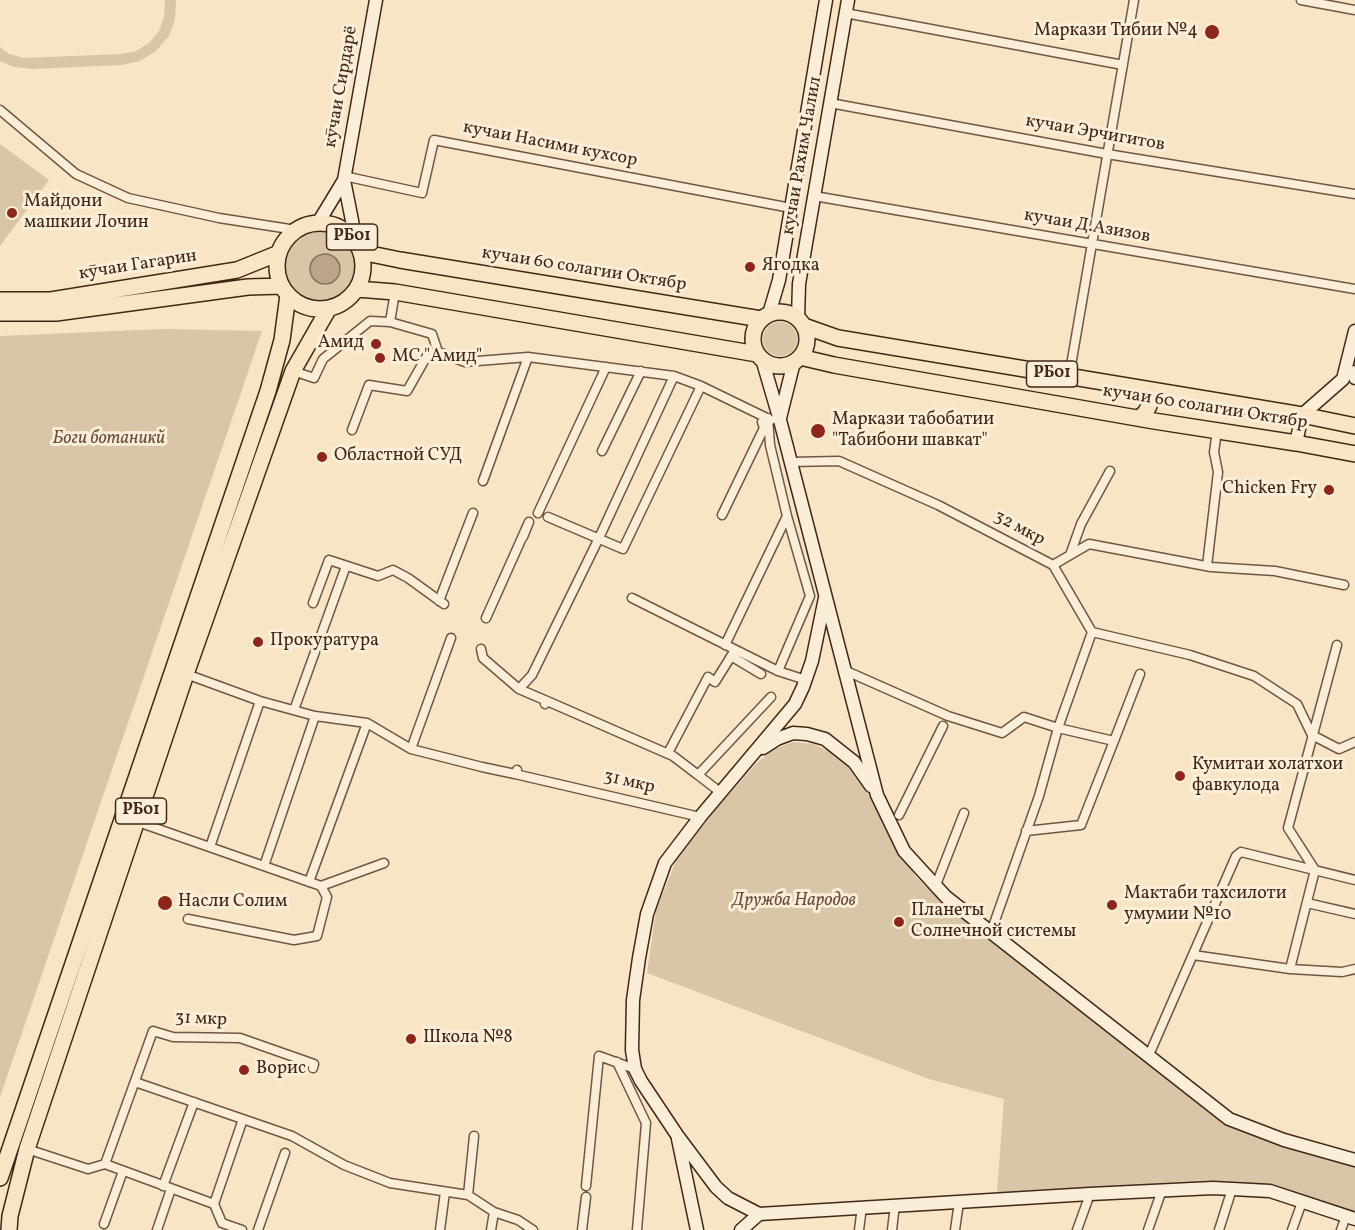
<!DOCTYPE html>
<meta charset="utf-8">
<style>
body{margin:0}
canvas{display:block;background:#f8e5c5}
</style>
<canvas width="1355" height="1230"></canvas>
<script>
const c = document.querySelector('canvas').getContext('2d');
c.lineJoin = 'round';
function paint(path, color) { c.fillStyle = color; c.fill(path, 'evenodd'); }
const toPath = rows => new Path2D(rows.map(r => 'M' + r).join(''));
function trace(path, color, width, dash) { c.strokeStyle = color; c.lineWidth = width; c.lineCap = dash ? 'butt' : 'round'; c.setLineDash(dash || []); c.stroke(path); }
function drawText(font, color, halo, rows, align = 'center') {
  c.font = font + ' Vollkorn,serif'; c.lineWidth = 6; c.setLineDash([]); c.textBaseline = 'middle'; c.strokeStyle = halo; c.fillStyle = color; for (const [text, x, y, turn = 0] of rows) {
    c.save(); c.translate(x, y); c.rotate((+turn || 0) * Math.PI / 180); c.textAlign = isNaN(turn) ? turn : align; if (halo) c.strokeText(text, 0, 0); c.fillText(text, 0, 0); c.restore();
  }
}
paint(toPath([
 [165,0,176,0,175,19,172,28,168,37,156,51,140,61,122,65,32,69,14,67,0,61,0,47,9,54,24,58,121,54,136,51,149,43,159,31,164,17],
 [0,144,49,180,0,246],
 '284 266a36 36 0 1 1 72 0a36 36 0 1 1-72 0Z',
 '763 339a17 17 0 1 1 34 0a17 17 0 1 1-34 0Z',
 [164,329,262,331,0,1097,0,336],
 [793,742,813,744,831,752,846,764,862,783,915,876,929,889,1227,1123,1355,1166,1355,1211,1271,1185,1214,1181,997,1193,1004,1099,929,1079,647,973,656,911,677,858,719,806,756,764,772,750]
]), '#d9c5a8');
const water = toPath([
 '310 269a15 15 0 1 1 30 0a15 15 0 1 1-30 0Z'
]);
paint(water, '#baa48a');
trace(water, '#8a725c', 1.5);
const street = toPath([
 [1301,0,1355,10],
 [845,13,1123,65],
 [830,103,1107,154,1355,194],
 [0,110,76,174,128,198,219,218,296,230],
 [344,176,422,193,434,140,791,208],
 [814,196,1355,289],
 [390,322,432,334,438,352,465,362,528,357],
 [293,371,314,378,323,359,370,321,390,322,395,292],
 [1069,377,1134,0],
 [352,430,369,385,407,391,428,354,438,352],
 [602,451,641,371],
 [791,462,839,461,938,505,1053,565,1089,544,1211,567,1275,571,1344,585],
 [483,481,528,357,674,376,701,386,771,420],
 [538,513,606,367],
 [722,515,764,428,762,422],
 [548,517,623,549,701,386],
 [1070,555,1081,524,1110,471],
 [1053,565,1092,632,1190,655,1254,676,1297,704,1312,735,1339,749,1355,742],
 [1207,566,1218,472,1214,452,1217,431],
 [632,598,778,671,810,596,787,516,770,445,768,418],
 [439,601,473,513],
 [313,603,329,560,378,576,393,570,408,578,444,604],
 [486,618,529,522,523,537],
 [725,645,787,516],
 [1337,645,1288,828,1315,870,1290,969,1342,972,1355,969],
 [481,649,483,658,519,689,547,701,545,704],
 [731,656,761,674],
 [844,670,948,716,1002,733,1024,717,1058,728,1092,632],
 [778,671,806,680],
 [186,674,260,701,315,716,367,723,411,749,482,767,515,774,517,770],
 [519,689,532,675,599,538,674,376],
 [547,701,673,756,698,775],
 [294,710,346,566],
 [411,749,451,638],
 [668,753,708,677,715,682,735,650],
 [515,774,700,817],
 [720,792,698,775,771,697],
 [899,815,943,726],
 [138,822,321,886,384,863],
 [1026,831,1081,825,1114,741],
 [210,847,260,701],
 [264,866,315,716],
 [309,882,367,723],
 [936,885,964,813],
 [1307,903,1355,914],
 [188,919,294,940,317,936,327,897,321,886],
 [991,932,1039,796,1058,728,1114,741,1140,674],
 [1193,955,1290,969],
 [1149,1055,1236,856,1241,852,1355,880],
 [617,1062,646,1123,637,1230],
 [135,1082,292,1136,344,1165,390,1183,468,1195,494,1212,518,1220,533,1230],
 [27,1149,88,1169,105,1164,214,1204,222,1223,242,1230],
 [105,1164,153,1031,173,1037,240,1038,314,1064,313,1068],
 [163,1186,194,1102],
 [586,1186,599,1056,635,1069],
 [468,1195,474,1136],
 [214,1204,243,1119],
 [104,1224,123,1171],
 [157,1230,171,1189],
 [258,1230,285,1153],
 [440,1230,445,1192],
 [491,1230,494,1212],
 [582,1230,586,1197],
 [859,1230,862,1207],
 [892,1230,895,1205],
 [955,1230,959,1202],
 [1077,1230,1090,1194],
 [1148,1230,1162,1190],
 [1219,1230,1232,1189],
 [1292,1230,1302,1202],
 [1341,1230,1346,1216]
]);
const secondary = toPath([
 [344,180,356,241],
 [318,223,344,180,376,0],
 [769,314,779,280,826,0],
 [798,318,799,284,848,0],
 [762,359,781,424,877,795,904,851,946,897,1229,1119,1284,1140,1355,1160],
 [1355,372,1355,378],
 [780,418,794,362],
 [1296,443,1302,415,1343,379,1355,331],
 [825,598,812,661,803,687,795,704,700,817,665,863,647,914,639,958,633,1000,632,1050,635,1069,641,1081,677,1135,716,1187,728,1198,759,1214,1090,1194,1213,1188,1270,1191,1355,1219],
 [763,748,777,739,793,733,807,734,825,739,854,762,871,786],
 [678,1139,697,1230],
 [741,1230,759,1214]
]);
const highway = toPath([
 '277 266a43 43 0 1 1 86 0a43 43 0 1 1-86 0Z',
 [361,252,400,260,761,319],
 [357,289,395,292,757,354],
 [0,300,51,300,237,270,279,253],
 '753 339a27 27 0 1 1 54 0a27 27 0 1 1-54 0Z',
 [0,313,56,313,248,287,282,286],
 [804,326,838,338,1302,415,1355,426],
 [800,357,834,365,1154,421,1296,443,1355,454],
 [1139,418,1145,413,1149,406,1148,397,1143,389],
 [0,1178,268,391,282,340,288,295],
 [9,1230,10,1216,27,1149,186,674,293,371,329,308]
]);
trace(street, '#705643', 11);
trace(secondary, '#422718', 15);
trace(highway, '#422718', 18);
trace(street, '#faeed9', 8);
trace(secondary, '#faeed9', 12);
trace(highway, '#f8e5c5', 15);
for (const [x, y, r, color] of [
 [1212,32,8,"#8f2418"],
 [12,213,6,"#8f2418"],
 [750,267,6,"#8f2418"],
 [376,344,6,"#8f2418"],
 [380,358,6,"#8f2418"],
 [818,431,8,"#8f2418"],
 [322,457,6,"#8f2418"],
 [1329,490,6,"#8f2418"],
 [258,642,6,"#8f2418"],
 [1180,776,6,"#8f2418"],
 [165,903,8,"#8f2418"],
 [1112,905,6,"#8f2418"],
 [899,922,6,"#8f2418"],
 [411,1039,6,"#8f2418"],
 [244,1070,6,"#8f2418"]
]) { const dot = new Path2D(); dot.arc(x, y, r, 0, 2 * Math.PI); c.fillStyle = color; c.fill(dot); trace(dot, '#faeed9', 2); }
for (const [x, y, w] of [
 [352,237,51],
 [1052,374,51],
 [141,811,51]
]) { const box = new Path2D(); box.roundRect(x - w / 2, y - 13, w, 26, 4.5); c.fillStyle = '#faeed9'; c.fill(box); trace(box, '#422718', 1.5); }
drawText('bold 16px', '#422718', null, [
 ["РБ01",352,237],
 ["РБ01",1052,374],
 ["РБ01",141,811]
]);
drawText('18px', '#422718', '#faeed9', [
 ["Маркази Тибии №4",1198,32,"right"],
 ["Майдони",24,203],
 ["машкии Лочин",24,224],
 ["Ягодка",762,267],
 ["Амид",364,344,"right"],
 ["МС \"Амид\"",392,358],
 ["Маркази табобатии",832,421],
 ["\"Табибони шавкат\"",832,442],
 ["Областной СУД",334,457],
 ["Chicken Fry",1317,490,"right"],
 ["Прокуратура",270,642],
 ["Кумитаи холатхои",1192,766],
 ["фавкулода",1192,787],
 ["Мактаби тахсилоти",1124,895],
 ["умумии №10",1124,916],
 ["Насли Солим",178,903],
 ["Планеты",911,912],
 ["Солнечной системы",911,933],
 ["Школа №8",423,1039],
 ["Ворис",256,1070]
], 'left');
drawText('18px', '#422718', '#faeed9', [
 ["кӯчаи Сирдарё",342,87,-80],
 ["кучаи Эрчигитов",1095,134,10],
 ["кучаи Насими кухсор",550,145,11],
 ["кучаи Рахим Чалил",803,156,-80],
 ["кучаи Д.Азизов",1087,227,10],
 ["кӯчаи Гагарин",138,266,-9],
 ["кучаи 60 солагии Октябр",584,270,9],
 ["кучаи 60 солагии Октябр",1205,408,9],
 ["32 мкр",1019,529,28],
 ["31 мкр",629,783,13],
 ["31 мкр",201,1020,3]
]);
drawText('italic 18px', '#684e3c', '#faeed9', [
 ["Боги ботаникй",109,440],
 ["Дружба Народов",794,902]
]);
</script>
